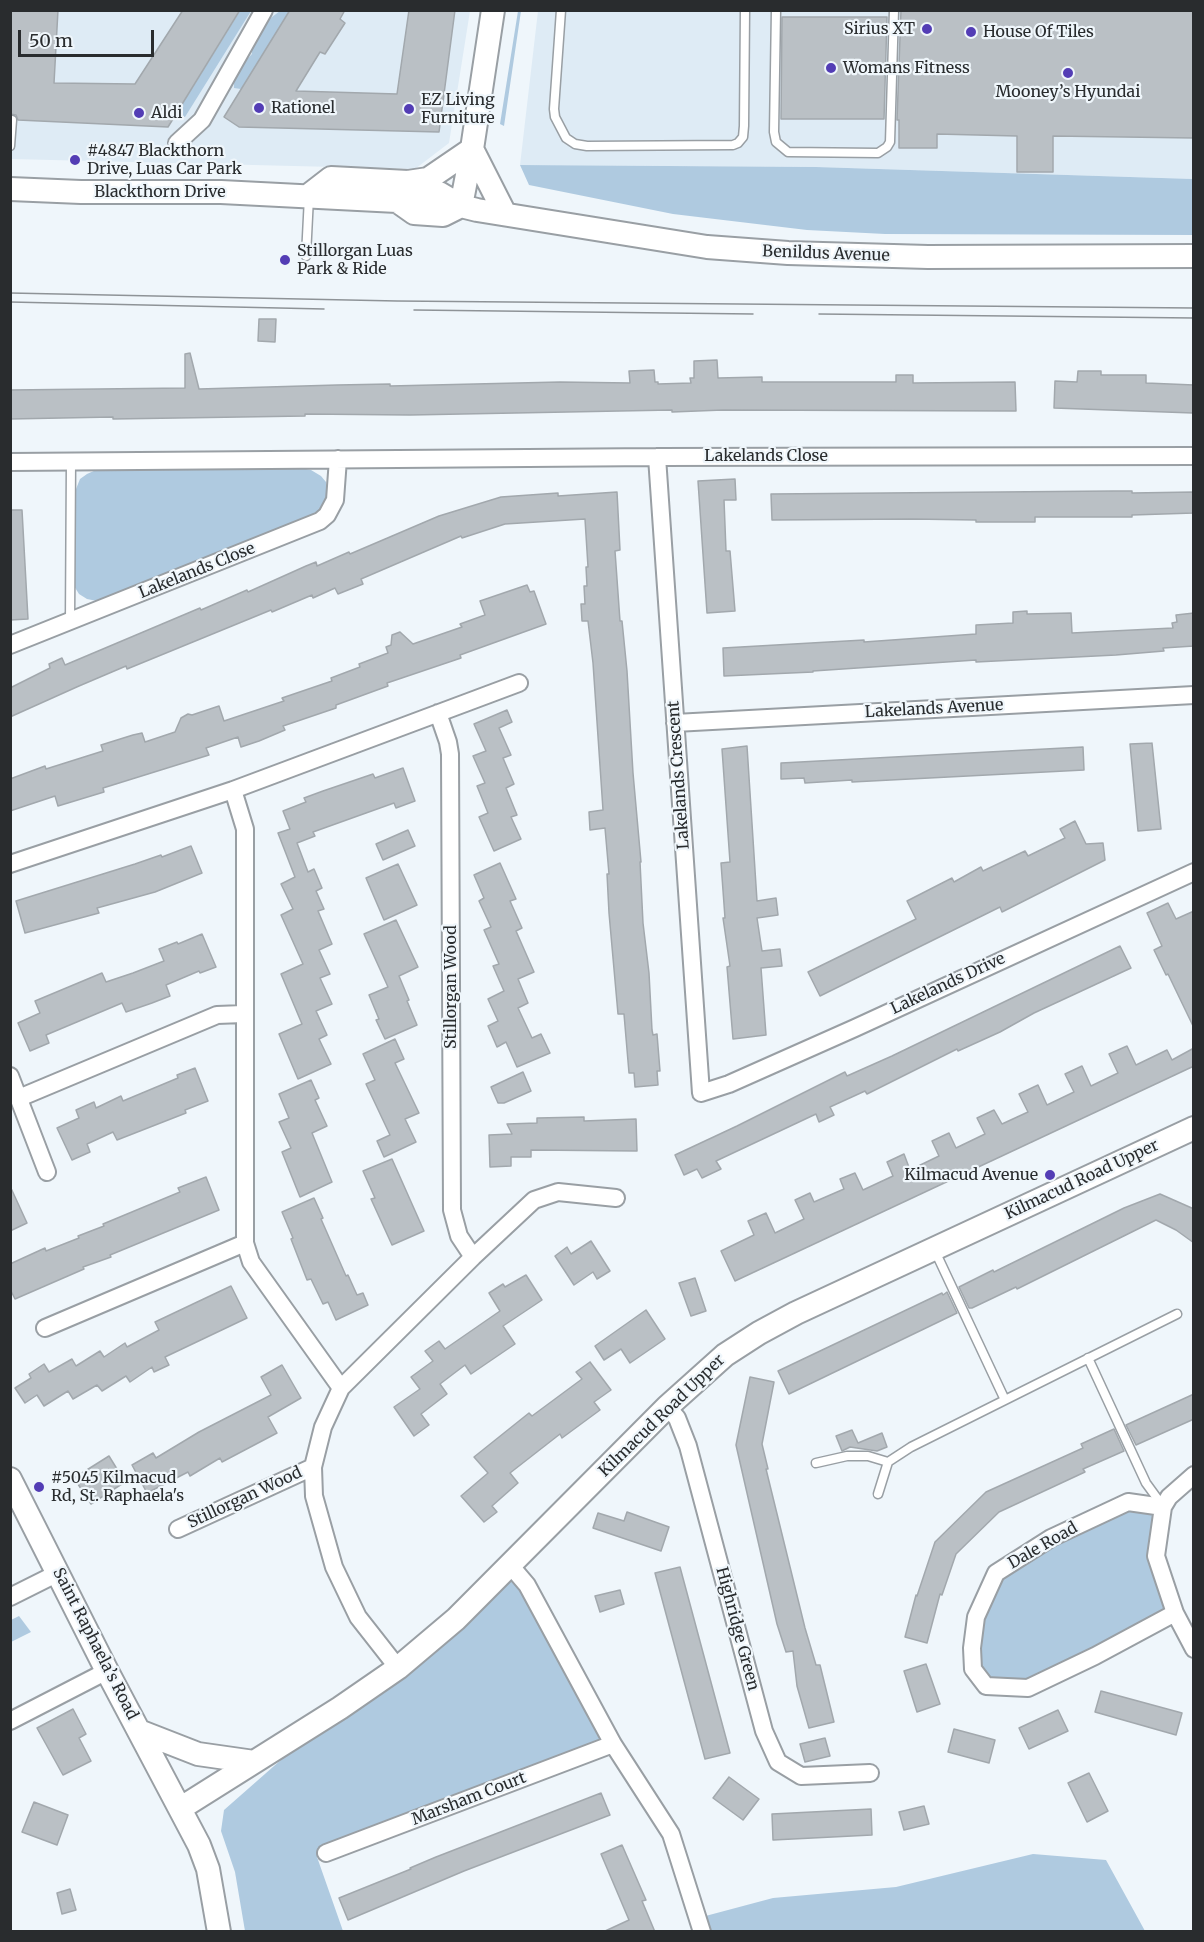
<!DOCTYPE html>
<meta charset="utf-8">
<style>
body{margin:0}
#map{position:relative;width:1204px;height:1942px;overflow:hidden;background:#eff6fb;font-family:Merriweather,serif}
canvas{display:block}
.frame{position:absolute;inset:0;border:12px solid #292c2e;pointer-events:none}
.scale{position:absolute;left:18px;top:30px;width:136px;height:27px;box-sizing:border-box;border:3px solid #292c2e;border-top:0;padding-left:8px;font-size:18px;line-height:21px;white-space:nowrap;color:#292c2e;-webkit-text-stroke:4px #eff6fb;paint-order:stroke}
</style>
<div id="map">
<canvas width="1204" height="1942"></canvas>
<div class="frame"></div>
<div class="scale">50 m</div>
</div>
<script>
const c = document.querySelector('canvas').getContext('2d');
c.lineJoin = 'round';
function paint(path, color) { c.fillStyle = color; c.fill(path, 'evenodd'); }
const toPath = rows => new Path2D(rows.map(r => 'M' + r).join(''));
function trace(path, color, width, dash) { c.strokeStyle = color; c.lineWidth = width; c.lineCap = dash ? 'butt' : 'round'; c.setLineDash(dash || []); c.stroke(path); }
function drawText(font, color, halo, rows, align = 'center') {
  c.font = font + ' Merriweather,serif'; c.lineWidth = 4.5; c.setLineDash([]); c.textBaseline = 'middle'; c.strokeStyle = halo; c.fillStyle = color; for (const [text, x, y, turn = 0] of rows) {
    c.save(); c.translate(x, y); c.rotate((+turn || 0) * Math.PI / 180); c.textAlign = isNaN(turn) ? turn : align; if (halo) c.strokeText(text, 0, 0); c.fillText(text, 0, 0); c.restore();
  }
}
paint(toPath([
 [11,11,470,11,449,143,415,169,11,159],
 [538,11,1193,11,1193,179,816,167,520,165]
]), '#deebf5');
paint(toPath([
 [240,11,251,11,185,117,175,116],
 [280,11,290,11,241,89,234,88,234,73,252,54,251,46,268,20],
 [518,11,521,11,504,126,500,124],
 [520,165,816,167,1193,179,1193,235,885,234,807,230,673,214,529,185],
 [296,467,311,470,321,476,326,482,328,489,327,504,315,516,105,599,97,601,87,599,79,594,74,586,74,494,80,479,87,474,96,470],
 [1128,1502,1163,1508,1155,1556,1175,1613,1028,1687,987,1685,973,1648,997,1573],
 [510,1566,613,1744,317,1857,343,1931,245,1931,235,1872,221,1831,224,1810,340,1708],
 [19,1616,31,1632,11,1642,11,1620],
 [1033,1854,1106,1860,1145,1931,702,1932,698,1918,773,1898,896,1887]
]), '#afcae0');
const building = toPath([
 [10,10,58,10,54,83,135,84,183,10,240,10,168,127,18,120,16,115,10,114,10,10],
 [290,10,345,10,340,19,345,23,325,54,320,52,296,91,397,94,409,10,455,10,439,132,239,127,224,117,290,10],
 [901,10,1194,10,1194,138,1053,136,1053,172,1017,172,1017,136,937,134,937,148,899,148,899,120,897,120,901,10],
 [782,17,887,17,884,119,781,119,782,17],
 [259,319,276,319,275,342,258,341,259,319],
 [190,353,199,389,337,385,390,384,390,386,560,382,630,383,629,371,654,370,655,382,658,382,658,384,691,383,690,378,694,378,694,361,717,360,718,378,762,377,762,382,896,382,896,375,913,375,913,383,1015,382,1016,411,723,410,672,412,672,410,410,415,305,414,305,416,113,419,113,417,10,419,10,390,185,388,185,354,190,353],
 [1078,371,1101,371,1101,375,1146,375,1146,383,1194,385,1193,413,1054,408,1055,381,1077,382,1078,371],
 [735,479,736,500,724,500,726,551,730,551,735,611,707,613,698,481,735,479],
 [1113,491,1132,491,1132,493,1194,492,1194,513,1132,515,1132,517,1035,517,1035,522,976,522,976,520,912,519,772,520,771,494,1113,491],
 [617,492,620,550,615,551,620,621,622,621,627,671,633,773,641,862,640,862,643,923,649,973,652,1030,653,1035,657,1034,660,1071,657,1071,658,1085,635,1087,634,1073,629,1073,624,1014,618,1014,609,913,607,874,609,874,605,828,590,830,589,812,603,810,593,663,588,621,582,621,581,604,585,604,584,586,587,586,586,567,588,567,585,519,505,524,462,538,461,536,361,579,363,584,338,594,335,588,313,598,312,595,272,612,271,610,127,669,126,666,79,686,10,717,10,688,50,668,49,664,62,658,65,665,200,608,201,610,247,590,248,592,306,566,316,562,317,566,349,552,350,554,439,516,501,497,558,493,558,496,617,492],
 [10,510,22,510,28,619,10,620,10,510],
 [527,585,530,592,534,591,546,624,460,655,461,658,387,683,388,686,336,705,336,708,283,726,285,730,259,741,241,747,238,737,206,748,209,755,103,788,104,792,58,806,55,796,10,811,10,779,45,766,46,769,103,751,101,745,133,735,142,733,145,742,175,732,181,718,188,714,192,715,219,706,224,721,284,701,282,698,332,681,331,678,360,667,359,664,388,653,386,647,391,645,392,635,400,632,413,644,462,627,460,624,485,615,480,601,527,585],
 [1027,611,1027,614,1071,613,1072,633,1173,628,1172,623,1177,622,1176,615,1194,613,1194,646,1163,648,1164,651,1116,655,976,662,976,660,813,671,813,672,724,676,723,648,864,640,864,642,976,634,976,625,1013,623,1013,612,1027,611],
 [507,710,512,722,499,728,511,755,503,758,514,784,506,788,517,815,511,817,521,839,494,851,479,817,488,813,477,786,485,783,473,756,486,751,474,724,507,710],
 [1152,743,1161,829,1138,831,1130,744,1152,743],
 [747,746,757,901,776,898,778,915,757,918,762,951,780,949,782,966,761,968,766,1035,733,1039,727,967,730,966,723,918,725,918,721,863,730,862,722,749,747,746],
 [1083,747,1084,770,852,782,852,780,805,783,804,778,781,779,781,763,1083,747],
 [403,768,415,801,396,808,394,803,366,813,313,832,315,836,297,843,308,872,314,869,322,888,316,891,324,909,318,911,332,944,319,950,330,974,320,978,332,1004,316,1011,327,1035,319,1039,331,1064,298,1079,279,1034,302,1024,281,974,303,964,281,915,293,909,281,884,295,877,278,833,290,829,283,811,306,802,304,798,323,791,373,774,375,778,403,768],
 [1075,821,1086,844,1103,843,1105,860,1002,912,1000,907,820,996,808,972,916,919,907,901,952,878,954,882,981,867,983,871,1025,851,1028,856,1065,838,1060,829,1075,821],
 [408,830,415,846,383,860,376,844,408,830],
 [191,846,202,873,155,892,97,908,99,913,25,933,16,901,135,864,161,855,162,857,191,846],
 [500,863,516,899,510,901,522,928,516,931,534,972,518,979,528,1003,518,1008,532,1038,541,1034,550,1053,517,1067,506,1042,497,1047,488,1026,498,1021,488,999,504,991,493,966,499,964,484,930,491,927,479,901,484,898,474,875,500,863],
 [398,864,417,905,384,920,366,878,398,864],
 [1168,903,1176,919,1194,911,1194,1028,1168,974,1166,975,1154,950,1162,946,1147,913,1168,903],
 [396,920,418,967,399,976,409,1000,407,1001,417,1025,385,1039,376,1020,379,1019,369,995,388,987,364,934,396,920],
 [202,934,216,967,200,973,199,971,166,985,170,996,152,1003,126,1012,122,1003,46,1035,49,1043,30,1051,18,1023,40,1013,35,1001,102,973,106,982,133,973,164,961,159,949,177,942,178,944,202,934],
 [1120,946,1131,968,1034,1013,1000,1032,958,1051,957,1049,867,1094,865,1091,830,1107,834,1115,819,1122,816,1114,716,1161,721,1169,702,1178,697,1169,684,1175,675,1155,737,1126,845,1072,847,1076,892,1056,1120,946],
 [395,1039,404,1059,395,1063,419,1113,405,1119,416,1142,384,1157,377,1141,390,1135,366,1084,375,1080,363,1054,395,1039],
 [1127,1046,1136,1065,1167,1050,1172,1060,1194,1048,1194,1066,735,1281,721,1251,754,1235,748,1221,766,1213,775,1233,804,1219,795,1200,810,1193,814,1202,844,1189,840,1179,855,1173,863,1190,893,1176,887,1162,904,1154,910,1170,939,1156,932,1141,949,1133,956,1148,985,1134,977,1118,994,1110,1002,1124,1028,1112,1019,1094,1038,1085,1047,1105,1074,1092,1065,1074,1082,1066,1091,1086,1118,1073,1109,1054,1127,1046],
 [195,1068,208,1101,185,1110,186,1113,117,1140,113,1132,87,1144,90,1152,72,1160,57,1128,79,1118,76,1110,94,1102,96,1108,121,1096,123,1101,178,1078,177,1075,195,1068],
 [523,1072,531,1091,504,1103,498,1103,491,1087,523,1072],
 [311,1080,319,1098,315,1100,327,1126,312,1133,332,1182,300,1197,282,1152,291,1148,279,1122,289,1118,279,1094,311,1080],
 [584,1117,584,1121,636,1119,637,1151,531,1150,531,1157,511,1157,511,1166,490,1167,489,1135,512,1134,507,1124,537,1123,537,1118,584,1117],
 [392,1159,424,1231,392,1245,371,1199,375,1198,363,1171,392,1159],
 [206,1177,219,1210,110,1255,111,1257,83,1267,84,1269,15,1299,10,1289,10,1264,45,1248,46,1251,79,1238,78,1236,104,1226,103,1224,180,1192,178,1188,206,1177],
 [10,1186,27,1223,10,1231,10,1186],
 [1160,1194,1194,1209,1194,1243,1176,1230,1156,1220,1017,1289,1016,1287,972,1308,969,1308,959,1287,993,1270,994,1272,1124,1208,1160,1194],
 [314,1198,323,1218,321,1219,346,1276,348,1275,357,1295,363,1293,368,1305,336,1320,328,1302,323,1304,311,1279,307,1280,291,1239,293,1238,282,1212,314,1198],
 [591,1241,610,1271,597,1279,593,1272,574,1285,555,1256,567,1247,571,1254,591,1241],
 [526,1275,542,1300,503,1326,515,1344,471,1374,465,1365,440,1384,447,1394,421,1414,429,1425,414,1436,394,1407,420,1389,411,1377,433,1361,425,1351,439,1341,445,1349,500,1311,489,1293,503,1284,505,1287,526,1275],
 [695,1278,706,1311,691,1316,679,1283,695,1278],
 [231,1286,247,1318,165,1357,169,1365,154,1372,152,1367,130,1382,126,1376,102,1391,97,1385,73,1399,68,1391,44,1406,37,1395,25,1403,15,1388,31,1378,29,1374,44,1364,49,1372,72,1359,76,1366,100,1351,104,1357,125,1343,127,1347,159,1330,155,1322,231,1286],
 [947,1292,957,1313,789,1394,778,1371,942,1293,943,1295,947,1292],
 [646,1310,665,1339,630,1363,621,1349,604,1360,595,1346,646,1310],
 [590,1362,611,1390,594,1402,600,1410,562,1438,560,1434,510,1473,518,1483,492,1506,497,1512,484,1522,461,1496,488,1473,474,1457,529,1413,532,1416,582,1379,576,1372,590,1362],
 [282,1365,301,1398,268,1417,277,1433,222,1462,220,1458,190,1476,188,1472,147,1493,132,1465,153,1453,156,1458,199,1432,271,1395,261,1377,282,1365],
 [750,1377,774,1382,762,1444,768,1469,766,1469,805,1628,816,1665,820,1665,834,1722,809,1728,797,1686,793,1651,786,1652,777,1624,736,1445,750,1377],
 [1194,1394,1194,1419,1136,1445,1126,1425,1194,1394],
 [1114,1429,1124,1451,1083,1469,1085,1472,999,1512,956,1554,942,1595,940,1594,927,1643,905,1637,916,1595,917,1596,935,1542,986,1492,1083,1448,1081,1444,1114,1429],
 [852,1430,858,1443,882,1433,887,1447,877,1451,850,1447,842,1451,836,1436,852,1430],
 [109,1456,125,1482,91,1504,74,1478,109,1456],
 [627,1512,669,1527,661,1551,593,1528,598,1513,624,1521,627,1512],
 [680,1567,730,1753,705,1759,655,1573,680,1567],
 [620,1590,624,1604,600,1612,595,1596,620,1590],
 [926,1664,940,1704,917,1712,904,1671,926,1664],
 [1101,1691,1182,1713,1176,1735,1095,1712,1101,1691],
 [73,1709,86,1734,79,1738,91,1761,63,1775,37,1728,73,1709],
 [1058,1710,1068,1731,1029,1749,1019,1728,1058,1710],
 [954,1729,995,1740,989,1763,948,1752,954,1729],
 [825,1738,830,1756,805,1762,800,1744,825,1738],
 [1089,1773,1108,1811,1087,1822,1068,1783,1089,1773],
 [729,1777,759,1799,743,1820,713,1798,729,1777],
 [601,1793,610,1815,464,1871,348,1920,339,1898,411,1869,410,1868,436,1857,601,1793],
 [34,1802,68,1815,57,1845,22,1832,34,1802],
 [924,1806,929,1824,904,1830,899,1812,924,1806],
 [871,1809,872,1835,773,1840,772,1814,871,1809],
 [622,1845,646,1900,642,1901,655,1932,603,1932,629,1920,601,1854,622,1845],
 [70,1889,76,1910,62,1914,57,1893,70,1889]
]);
paint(building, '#bac0c5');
trace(building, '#a2a8ad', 1.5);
const lane = toPath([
 [561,10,554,109,555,117,566,138,575,144,587,146,733,145,738,143,743,137,744,126,745,10],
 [776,10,774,132,776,142,788,152,878,153,887,147,890,142,894,10],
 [10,146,12,120],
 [306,256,309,197],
 [70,621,71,461],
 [935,1251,1005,1400],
 [1088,1358,1146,1483,1162,1505],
 [816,1463,847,1456,868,1456,888,1462,911,1447,1177,1314],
 [878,1494,888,1462]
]);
const street = toPath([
 [177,143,202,120,264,10],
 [657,457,701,1093,729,1084,855,1028,1194,872],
 [10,462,657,457,1194,456],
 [10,645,320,521,327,515,335,500,338,459],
 [438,713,448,742,450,754,452,1210,459,1236,473,1257,534,1200,558,1192,616,1198],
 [675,723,1194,695],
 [233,790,245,829,245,1243,251,1262,341,1388],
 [10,864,233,790,519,683],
 [10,1076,47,1172],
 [19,1098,217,1015,243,1014],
 [45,1328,245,1243],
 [667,1407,677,1418,688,1446,764,1731,778,1762,801,1776,870,1773],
 [1163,1507,1156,1556,1175,1613,1194,1649],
 [178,1529,313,1467],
 [510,1565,527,1585,613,1744,671,1834,702,1932],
 [10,1597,58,1573],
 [1175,1613,1095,1656,1028,1688,986,1686,973,1669,972,1648,976,1617,996,1573,1051,1538,1128,1502,1163,1507,1169,1497,1194,1475],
 [398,1668,358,1617,334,1567,314,1496,313,1467,323,1427,341,1388,473,1257],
 [10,1721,107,1671],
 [326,1853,613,1744]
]);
const secondary = toPath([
 [472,149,505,214],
 [10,189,81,192,221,192,397,201,419,193,439,193,461,206,477,210,707,247,788,253,928,257,1194,256],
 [309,195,331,178,408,182,428,179,472,149],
 [397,201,414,213,443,215,461,206],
 [461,206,472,149,493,10],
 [10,1479,107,1671,199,1845,208,1869,219,1932],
 [139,1731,198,1754,254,1762],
 [181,1808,340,1708,398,1668,456,1619,667,1407,725,1355,759,1333,796,1313,1194,1128]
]);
trace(lane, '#999fa4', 11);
trace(street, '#999fa4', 20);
trace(secondary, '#999fa4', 26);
trace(lane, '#fff', 8);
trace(street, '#fff', 16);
trace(secondary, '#fff', 22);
trace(toPath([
 [10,293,397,301,1194,308],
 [10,302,324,309],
 [414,310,753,314],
 [819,314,1194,318]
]), '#8e9397', 1.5);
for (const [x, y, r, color] of [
 [927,29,6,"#533db5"],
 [971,32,6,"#533db5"],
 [831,68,6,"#533db5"],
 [1068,73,6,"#533db5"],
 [259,108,6,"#533db5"],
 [409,109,6,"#533db5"],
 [139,113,6,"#533db5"],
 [75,160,6,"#533db5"],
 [285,260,6,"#533db5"],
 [1050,1175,6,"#533db5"],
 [39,1487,6,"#533db5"]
]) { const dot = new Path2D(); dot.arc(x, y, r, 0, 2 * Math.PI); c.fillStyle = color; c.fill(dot); trace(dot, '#eff6fb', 2); }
drawText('16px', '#292c2e', '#eff6fb', [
 ["Sirius XT",915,29,"right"],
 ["House Of Tiles",983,32],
 ["Womans Fitness",843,68],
 ["Mooney’s Hyundai",1068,92,"center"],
 ["EZ Living",421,100],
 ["Furniture",421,118],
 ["Rationel",271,108],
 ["Aldi",151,113],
 ["#4847 Blackthorn",87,151],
 ["Drive, Luas Car Park",87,169],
 ["Stillorgan Luas",297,251],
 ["Park & Ride",297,269],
 ["Kilmacud Avenue",1038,1175,"right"],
 ["#5045 Kilmacud",51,1478],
 ["Rd, St. Raphaela's",51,1496]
], 'left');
drawText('16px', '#292c2e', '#eff6fb', [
 ["Blackthorn Drive",160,192],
 ["Benildus Avenue",826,254,2],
 ["Lakelands Close",766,456],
 ["Lakelands Close",197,571,-22],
 ["Lakelands Avenue",934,709,-3],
 ["Lakelands Crescent",679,775,-94],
 ["Lakelands Drive",948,984,-25],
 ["Stillorgan Wood",451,987,-90],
 ["Kilmacud Road Upper",1082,1180,-25],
 ["Kilmacud Road Upper",662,1416,-44],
 ["Stillorgan Wood",245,1498,-25],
 ["Dale Road",1043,1546,-30],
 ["Highridge Green",737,1629,75],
 ["Saint Raphaela’s Road",95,1644,63],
 ["Marsham Court",469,1799,-21]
]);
</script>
